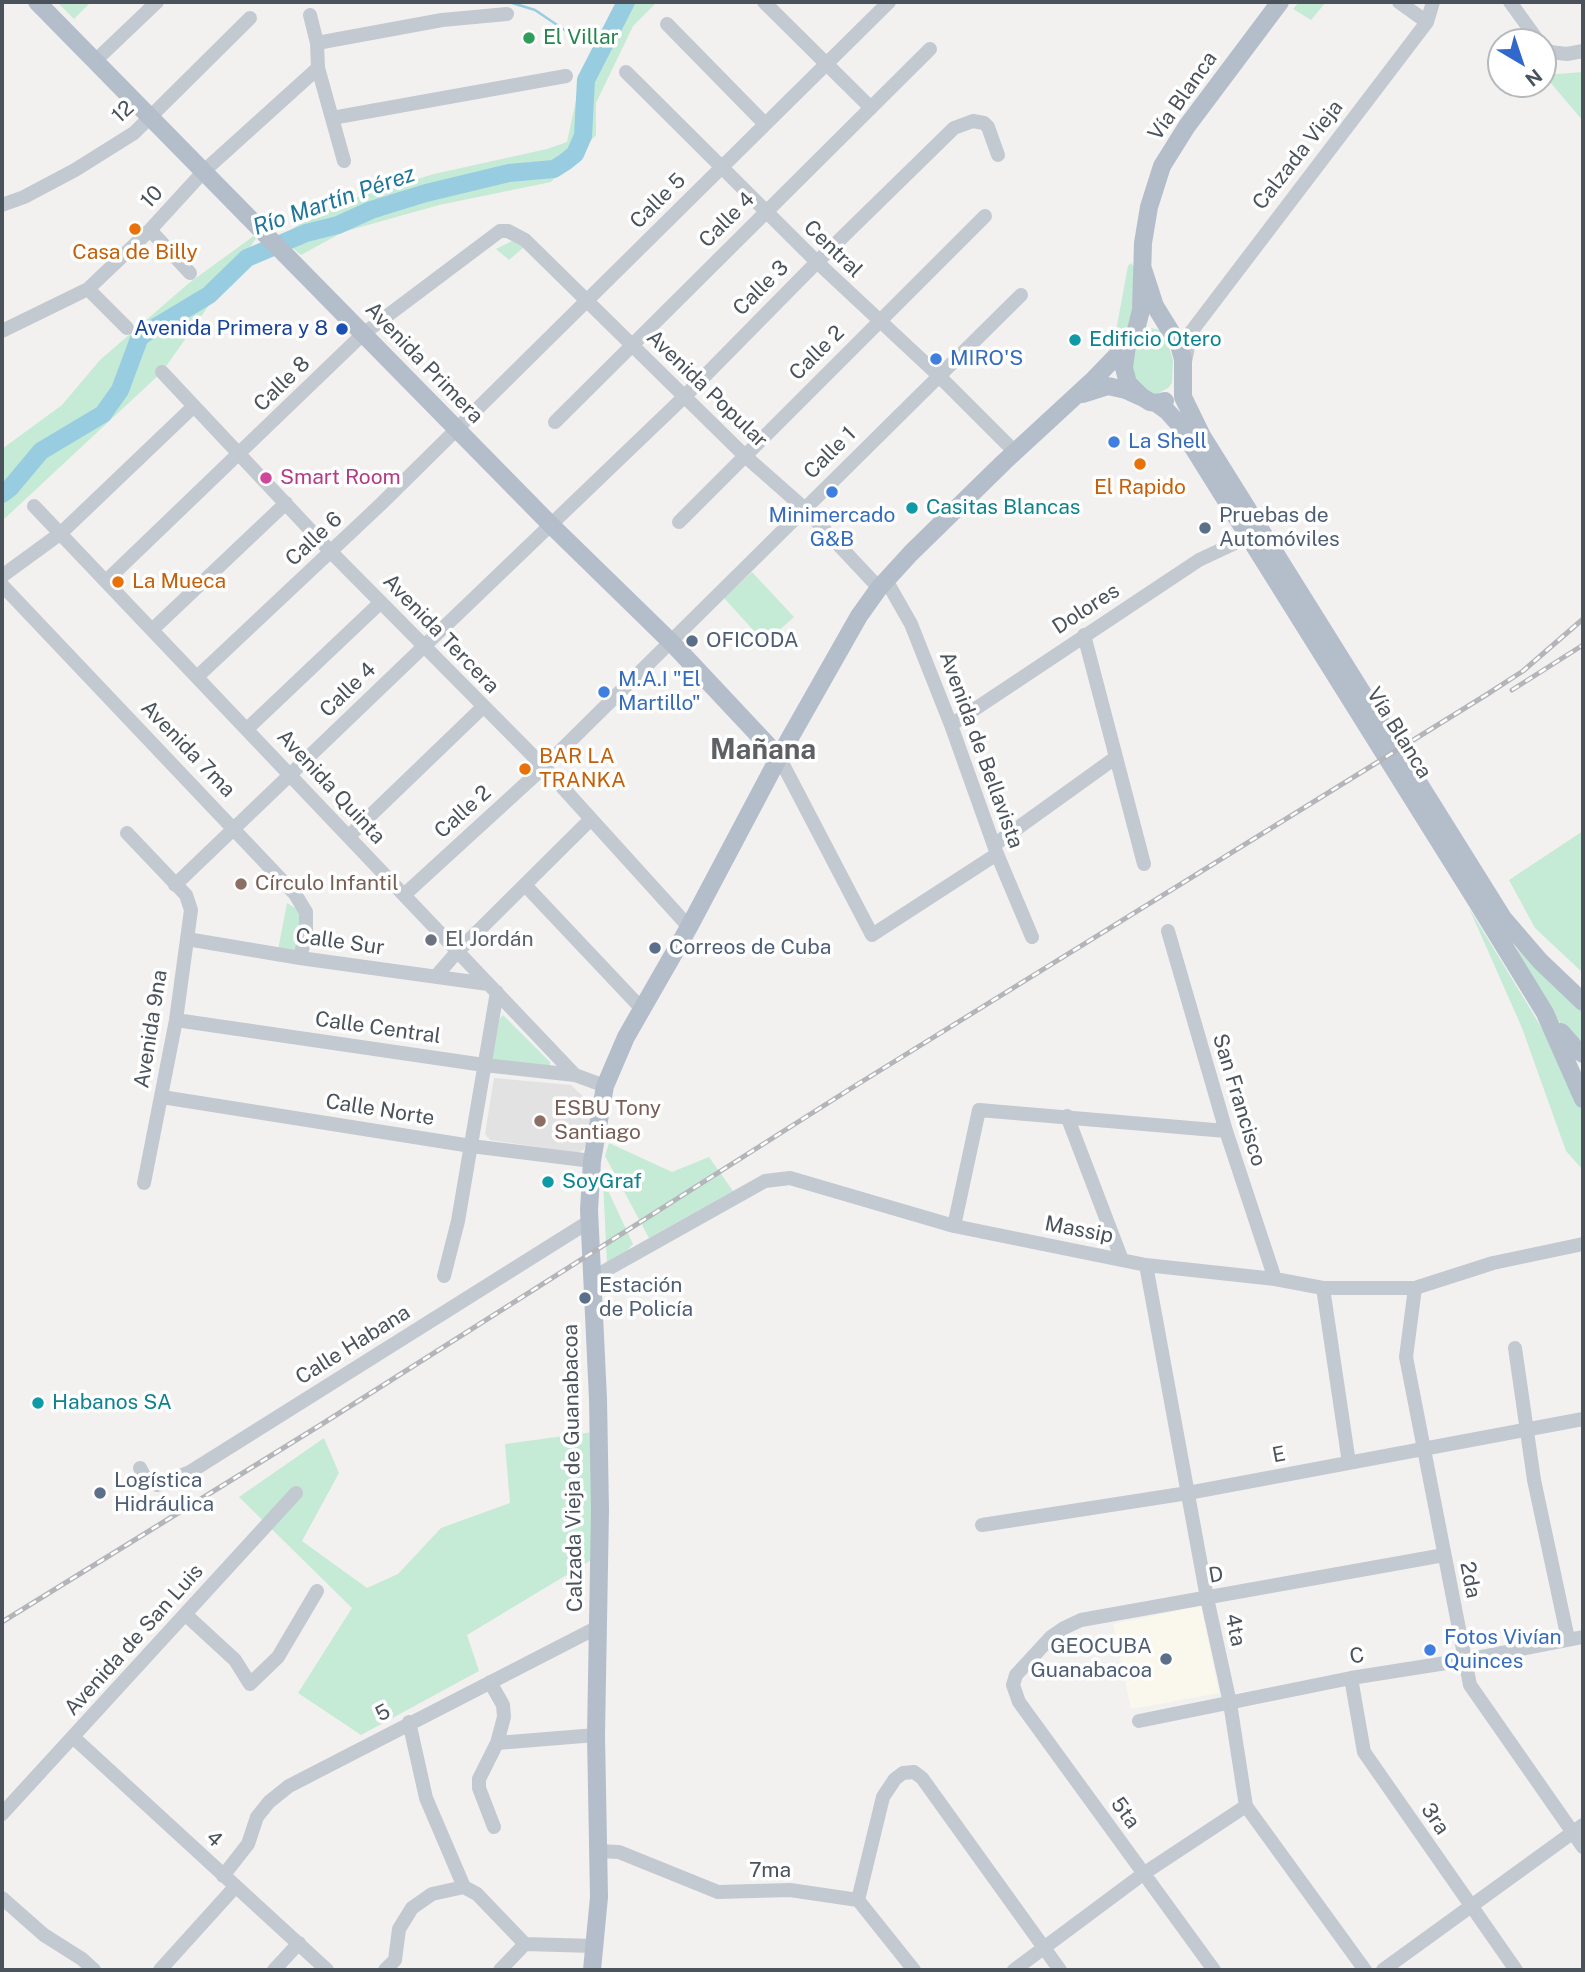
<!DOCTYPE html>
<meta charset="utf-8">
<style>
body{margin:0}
#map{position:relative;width:1585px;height:1972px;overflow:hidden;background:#f2f1f0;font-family:"Public Sans",sans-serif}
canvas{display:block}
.frame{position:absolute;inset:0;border:4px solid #4a525b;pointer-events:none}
.north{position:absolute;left:1487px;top:28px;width:70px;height:70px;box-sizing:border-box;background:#fff;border:2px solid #b7babd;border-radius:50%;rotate:141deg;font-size:19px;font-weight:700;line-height:28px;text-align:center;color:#4a525b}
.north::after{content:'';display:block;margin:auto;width:24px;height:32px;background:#3168cc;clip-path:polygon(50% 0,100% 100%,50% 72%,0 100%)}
</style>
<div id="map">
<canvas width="1585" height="1972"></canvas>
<div class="frame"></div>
<div class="north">N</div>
</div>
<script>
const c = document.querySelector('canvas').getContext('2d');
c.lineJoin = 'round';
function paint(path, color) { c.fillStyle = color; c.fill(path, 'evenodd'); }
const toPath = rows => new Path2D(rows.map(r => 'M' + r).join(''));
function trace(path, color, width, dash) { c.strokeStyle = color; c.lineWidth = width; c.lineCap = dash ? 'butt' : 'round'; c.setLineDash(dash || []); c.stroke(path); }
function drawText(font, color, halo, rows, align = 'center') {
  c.font = font + ' "Public Sans",sans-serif'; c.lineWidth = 7; c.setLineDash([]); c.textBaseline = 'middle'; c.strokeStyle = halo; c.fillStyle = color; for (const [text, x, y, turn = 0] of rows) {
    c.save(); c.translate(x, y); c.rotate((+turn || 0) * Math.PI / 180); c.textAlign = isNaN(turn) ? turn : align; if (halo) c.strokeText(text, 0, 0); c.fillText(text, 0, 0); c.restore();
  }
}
paint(toPath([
 [1201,1606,1219,1693,1131,1709,1113,1624]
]), '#faf7ec');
paint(toPath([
 [494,1078,571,1085,594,1107,592,1135,584,1149,578,1153,490,1140,485,1134]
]), '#e3e2e2');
paint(toPath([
 [57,2,91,2,74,19],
 [626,2,657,2,633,26,596,103,596,135,551,182,439,205,343,232,301,255,279,237,329,206,434,174,547,149,567,142,578,91,579,75,611,14],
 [1299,2,1326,2,1311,20,1293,9],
 [1583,72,1583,121,1544,75],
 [262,230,162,372,2,521,2,449,62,405,100,360,189,283],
 [512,241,524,247,509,260,496,249],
 [1131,263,1135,268,1132,325,1125,340,1111,358,1128,266],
 [1151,328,1160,330,1166,337,1173,360,1172,383,1168,388,1155,395,1139,388,1131,369,1136,339,1144,330],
 [752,572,794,617,765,643,724,598],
 [1583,831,1583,973,1535,928,1509,880],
 [287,903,305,914,299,955,278,950],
 [1469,908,1560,1058,1583,1113,1583,1170,1566,1151,1522,1028],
 [1515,947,1583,1010,1583,1050,1573,1042,1559,1021],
 [503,1015,550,1062,550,1066,492,1060,500,1018],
 [609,1143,672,1172,709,1157,733,1191,649,1238,605,1156],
 [603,1180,633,1244,624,1254,607,1264],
 [593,1432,598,1556,467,1635,479,1671,361,1735,298,1693,352,1608,239,1497,324,1438,339,1473,302,1541,367,1588,398,1574,441,1528,510,1503,505,1444]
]), '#c5ead6');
trace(toPath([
 [509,2,535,10,569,33,590,42,605,38]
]), '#97cce1', 2.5);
trace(toPath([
 [2,494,10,488,41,451,103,414,120,390,139,339,144,334,209,295,247,258,306,233,338,225,371,210,426,193,509,173,554,169,565,162,575,154,583,136,586,80,626,2]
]), '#97cce1', 18);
trace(toPath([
 [764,2,871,108],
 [1399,2,1427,22],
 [1510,2,1539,42],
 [310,15,317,43,318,68,344,161],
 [667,24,765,124],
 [317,43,442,20,507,14],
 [1543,46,1550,52,1567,54,1583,51],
 [95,61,157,2],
 [626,72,817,262,938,375,1015,452],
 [332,118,566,76],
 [2,205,24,197,75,170,134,133,250,18],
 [150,230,190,273],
 [88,289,127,328],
 [2,331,88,289,150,230,204,171,318,68],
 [1185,362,1191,332,1427,22,1433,2],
 [162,372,331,552,544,767,689,927],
 [555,422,930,49],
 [34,506,575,1075,605,1086],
 [679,522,985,216],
 [2,576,61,533,194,406],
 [886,580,911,624,951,725,997,854,1032,937],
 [106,581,363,334,500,231,508,231,525,240,745,456,804,508,879,588],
 [2,585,295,894,306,912,306,933,300,958],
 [153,629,286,503],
 [1084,635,1144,864],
 [197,677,381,504,889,2],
 [951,725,1199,560,1248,537],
 [247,729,381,602],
 [779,757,872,935,997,854],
 [127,833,186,895,191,910,176,1020,144,1183],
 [349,836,483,707],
 [994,845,1115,758],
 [175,885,684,397,817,262,954,128,973,121,984,123,988,127,998,155],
 [525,885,642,1009],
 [404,895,544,767,1021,295],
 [1168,931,1226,1131,1275,1279],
 [187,939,300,958,488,984],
 [437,975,457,952,590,820],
 [176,1020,484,1065,575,1075],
 [162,1097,471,1146,592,1161],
 [1067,1116,1122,1260],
 [954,1226,979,1110,1226,1131],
 [1146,1265,1207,1598,1230,1703,1246,1806,1365,1970],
 [444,1276,458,1221,497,992],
 [592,1278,765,1181,790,1178,954,1226,1146,1265,1275,1279,1323,1288,1415,1288,1493,1263,1583,1244],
 [1323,1288,1349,1463],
 [1415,1288,1406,1357,1470,1685,1583,1847],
 [1515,1348,1534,1480,1568,1639],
 [140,1468,145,1478,157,1485,190,1472,590,1221],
 [982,1525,1188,1493,1583,1419],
 [185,1614,235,1660,250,1684,278,1657,317,1591],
 [1351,1678,1364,1752,1516,1970],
 [490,1682,503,1705,504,1717,497,1743,479,1779,479,1788,494,1827],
 [1139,1721,1351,1678,1465,1660,1583,1637],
 [409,1722,426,1798,464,1887,477,1894,525,1944],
 [73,1737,327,1970],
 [497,1743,596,1735],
 [2,1814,296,1493],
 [598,1851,619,1852,718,1892,790,1890,858,1900,914,1970],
 [223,1876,248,1844,257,1817,269,1802,289,1786,598,1627],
 [2,1898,44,1935,82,1959,94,1970],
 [858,1900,883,1797,895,1779,903,1773,914,1772,922,1778,1060,1970],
 [160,1970,235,1887],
 [274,1970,299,1943],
 [385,1970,395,1960,399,1929,412,1908,432,1894,464,1887],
 [500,1970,525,1944,594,1946],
 [1014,1970,1143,1874,1246,1806],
 [1214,1970,1019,1702,1013,1685,1016,1675,1051,1637,1064,1628,1081,1620,1444,1555],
 [1383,1970,1583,1825]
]), '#c3c9d0', 14);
trace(toPath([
 [37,2,551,525,672,643,779,757],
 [1143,269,1155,306,1179,345,1183,359,1183,397,1202,436,1503,918,1540,961,1583,1002],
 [1136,330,1141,310,1143,243,1149,207,1162,166,1187,126,1280,2],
 [1127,345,1124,368,1128,383,1142,397,1150,402,1156,403,1165,401],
 [1083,394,1108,386,1126,390,1139,396],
 [1156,403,1167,411,1177,422,1477,902,1545,1013,1583,1099],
 [1561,1032,1575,1048,1583,1054],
 [592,1970,599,1897,596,1735,600,1510,598,1399,589,1210,592,1161,605,1086,626,1037,689,927,779,757,859,616,879,588,911,553,1004,462,1094,379,1127,345]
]), '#b4becb', 18);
const rail = toPath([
 [1512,690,1583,645],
 [2,1622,322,1424,850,1089,1486,695,1523,671,1583,619]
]);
trace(rail, '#b3b5b9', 5);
trace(rail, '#fff', 2.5, [8]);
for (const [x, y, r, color] of [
 [529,38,7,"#2e9e5b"],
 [135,229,7,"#e8710a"],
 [342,329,7,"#1a4fb4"],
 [1075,340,7,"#0f9aa8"],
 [936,359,7,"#3f7fe0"],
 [1114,442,7,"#3f7fe0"],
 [1140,464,7,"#e8710a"],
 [266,478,7,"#d1479c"],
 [832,492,7,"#3f7fe0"],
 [912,508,7,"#0f9aa8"],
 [1205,528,7,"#5c6f8a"],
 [118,582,7,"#e8710a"],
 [692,641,7,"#5c6f8a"],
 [604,692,7,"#3f7fe0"],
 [525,769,7,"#e8710a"],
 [241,884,7,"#8d6e63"],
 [431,940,7,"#6b7280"],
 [655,948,7,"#5c6f8a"],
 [540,1121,7,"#8d6e63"],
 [548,1182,7,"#0f9aa8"],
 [585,1298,7,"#5c6f8a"],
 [38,1403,7,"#0f9aa8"],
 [100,1493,7,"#5c6f8a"],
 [1430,1650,7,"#3f7fe0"],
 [1166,1659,7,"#5c6f8a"]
]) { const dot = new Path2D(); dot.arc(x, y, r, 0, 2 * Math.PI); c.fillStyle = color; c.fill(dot); trace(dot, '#fff', 2.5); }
drawText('21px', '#27864d', '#fff', [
 ["El Villar",543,38]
], 'left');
drawText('21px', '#4a525b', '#fff', [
 ["Vía Blanca",1183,96,-55],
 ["12",123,112,-43],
 ["Calzada Vieja",1298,155,-52],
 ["10",152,197,-47],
 ["Calle 5",658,201,-45],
 ["Calle 4",727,220,-45],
 ["Central",833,249,44],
 ["Calle 3",761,288,-45],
 ["Calle 2",817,353,-45],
 ["Avenida Primera",424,363,46],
 ["Calle 8",282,384,-44],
 ["Avenida Popular",707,389,44],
 ["Calle 1",830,453,-45],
 ["Calle 6",314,539,-43],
 ["Dolores",1086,609,-33],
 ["Avenida Tercera",441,634,46],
 ["Calle 4",348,690,-44],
 ["Vía Blanca",1399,733,58],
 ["Avenida 7ma",188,749,46],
 ["Avenida de Bellavista",981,750,70],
 ["Avenida Quinta",331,787,47],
 ["Calle 2",463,812,-42],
 ["Calle Sur",340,942,8],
 ["Calle Central",378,1028,8],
 ["Avenida 9na",151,1029,-81],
 ["San Francisco",1239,1100,73],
 ["Calle Norte",380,1110,9],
 ["Massip",1079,1230,11],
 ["Calle Habana",353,1345,-32],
 ["E",1279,1455,-11],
 ["Calzada Vieja de Guanabacoa",573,1468,-91],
 ["D",1216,1575,-10],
 ["2da",1470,1580,79],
 ["4ta",1235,1630,78],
 ["Avenida de San Luis",134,1640,-48],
 ["C",1357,1656,-10],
 ["5",383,1713,-28],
 ["5ta",1125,1813,54],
 ["3ra",1435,1819,56],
 ["4",214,1839,43],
 ["7ma",770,1871]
]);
drawText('21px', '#c56008', '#fff', [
 ["Casa de Billy",135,253],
 ["El Rapido",1140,488],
 ["La Mueca",132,582,"left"],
 ["BAR LA",539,757,"left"],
 ["TRANKA",539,781,"left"]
]);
drawText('21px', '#164399', '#fff', [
 ["Avenida Primera y 8",328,329]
], 'right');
drawText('21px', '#0d838f', '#fff', [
 ["Edificio Otero",1089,340],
 ["Casitas Blancas",926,508],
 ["SoyGraf",562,1182],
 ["Habanos SA",52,1403]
], 'left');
drawText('21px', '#366cbe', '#fff', [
 ["MIRO'S",950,359],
 ["La Shell",1128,442],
 ["Minimercado",832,516,"center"],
 ["G&B",832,540,"center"],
 ["M.A.I \"El",618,680],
 ["Martillo\"",618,704],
 ["Fotos Vivían",1444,1638],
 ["Quinces",1444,1662]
], 'left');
drawText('21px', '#b23c85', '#fff', [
 ["Smart Room",280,478]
], 'left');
drawText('21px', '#4e5e75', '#fff', [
 ["Pruebas de",1219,516],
 ["Automóviles",1219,540],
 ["OFICODA",706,641],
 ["Correos de Cuba",669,948],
 ["Estación",599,1286],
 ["de Policía",599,1310],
 ["Logística",114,1481],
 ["Hidráulica",114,1505],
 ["GEOCUBA",1152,1647,"right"],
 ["Guanabacoa",1152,1671,"right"]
], 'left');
drawText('21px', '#785e54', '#fff', [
 ["Círculo Infantil",255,884],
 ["ESBU Tony",554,1109],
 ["Santiago",554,1133]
], 'left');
drawText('21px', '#5b616d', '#fff', [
 ["El Jordán",445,940]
], 'left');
drawText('italic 23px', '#1f769a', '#fff', [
 ["Río Martín Pérez",334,201,-19]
]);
drawText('bold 28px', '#5e6064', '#fff', [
 ["Mañana",763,750]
]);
</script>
